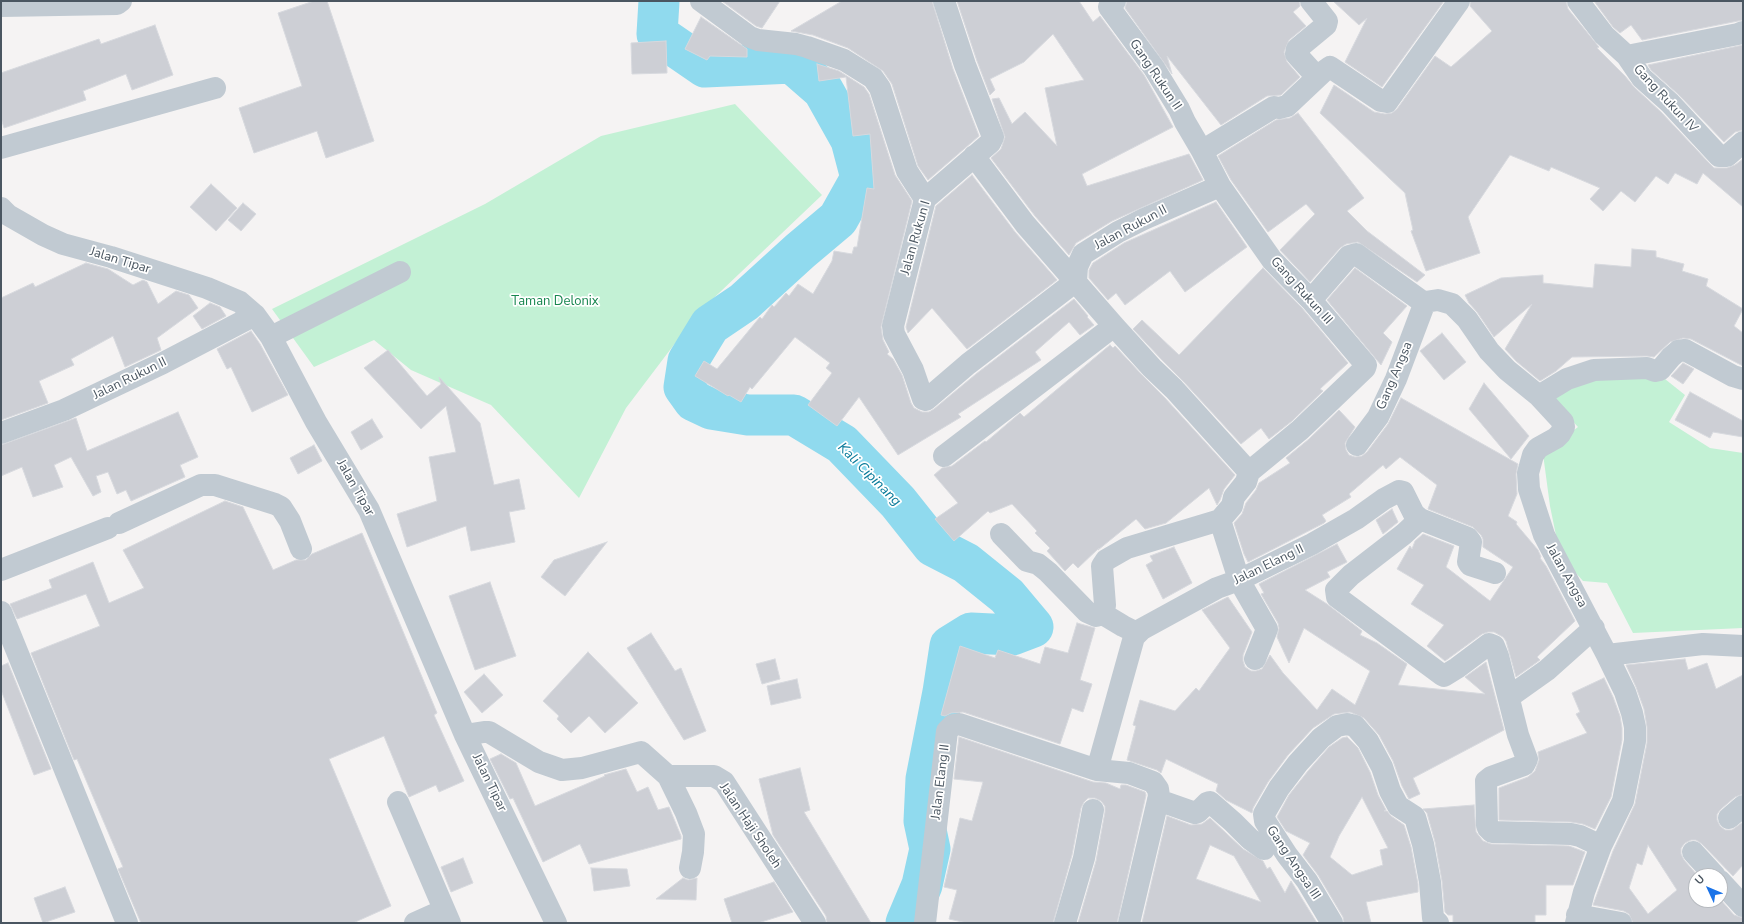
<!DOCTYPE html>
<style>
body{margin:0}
#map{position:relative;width:1744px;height:924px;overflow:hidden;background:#f5f3f3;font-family:"Nunito Sans",sans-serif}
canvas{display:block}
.frame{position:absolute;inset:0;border:2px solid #4a5661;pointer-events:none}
.north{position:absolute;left:1688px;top:868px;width:40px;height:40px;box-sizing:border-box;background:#fff;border:1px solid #b7bbc0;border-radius:50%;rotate:314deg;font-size:11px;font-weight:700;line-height:16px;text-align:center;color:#4a5661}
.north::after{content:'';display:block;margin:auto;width:14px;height:18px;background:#1a73e8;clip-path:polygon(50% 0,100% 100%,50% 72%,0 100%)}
</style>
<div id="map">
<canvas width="1744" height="924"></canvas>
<div class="frame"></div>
<div class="north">U</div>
</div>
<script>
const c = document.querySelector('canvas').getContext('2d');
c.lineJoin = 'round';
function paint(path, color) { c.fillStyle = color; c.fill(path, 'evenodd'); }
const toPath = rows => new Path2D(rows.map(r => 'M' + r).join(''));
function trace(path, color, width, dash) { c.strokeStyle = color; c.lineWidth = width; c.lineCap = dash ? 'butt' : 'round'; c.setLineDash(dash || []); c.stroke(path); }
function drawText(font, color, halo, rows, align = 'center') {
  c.font = font + ' "Nunito Sans",sans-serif'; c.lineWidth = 3.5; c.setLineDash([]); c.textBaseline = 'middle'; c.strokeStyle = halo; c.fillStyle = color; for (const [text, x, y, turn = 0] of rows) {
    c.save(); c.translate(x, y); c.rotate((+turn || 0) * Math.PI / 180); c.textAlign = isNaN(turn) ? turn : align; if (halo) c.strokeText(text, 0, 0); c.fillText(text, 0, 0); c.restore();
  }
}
paint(toPath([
 [735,104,822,195,698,313,626,408,579,498,491,405,411,370,374,340,314,367,272,309,485,204,601,136],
 [1655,371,1685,395,1669,422,1710,448,1743,453,1743,628,1633,633,1607,583,1583,581,1560,555,1550,506,1543,454,1578,427,1547,393,1590,381]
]), '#c3f1d5');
trace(toPath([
 [659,1,657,34,705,67,792,63,823,90,851,140,861,178,838,219,800,251,744,302,710,325,688,361,684,387,694,401,711,409,748,415,794,415,842,444,898,502,933,546,966,563,1007,596,1033,627,1012,635,971,633,950,646,943,692,926,779,924,821,930,849,922,885,906,923]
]), '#90daee', 41);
const building = toPath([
 [314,1,327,1,374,141,326,158,317,131,254,153,239,108,302,86,278,13,314,1],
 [722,1,780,1,762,28,756,26,722,1],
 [842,1,932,1,953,69,979,136,928,180,918,166,892,84,883,71,848,48,813,35,791,31,842,1],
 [957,1,1079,1,1093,22,1100,16,1144,75,1173,127,1082,174,1087,186,1189,154,1203,180,1112,221,1076,243,1069,255,1035,216,991,158,1001,149,1005,137,992,99,999,98,1012,124,1025,112,1057,146,1045,88,1084,80,1053,34,1024,62,990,79,995,90,990,95,977,61,957,1],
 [1127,1,1299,1,1300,6,1293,12,1306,26,1289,40,1284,52,1287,62,1300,77,1281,95,1267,96,1221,125,1167,56,1172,74,1125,8,1127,1],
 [1333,1,1444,1,1382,87,1345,62,1367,18,1359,25,1333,1],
 [1471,1,1566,1,1568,9,1599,47,1597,48,1625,76,1634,87,1661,112,1710,164,1714,168,1727,168,1735,165,1743,159,1743,207,1703,173,1697,184,1675,173,1668,184,1656,176,1635,202,1621,191,1603,211,1590,199,1600,188,1551,167,1549,171,1510,155,1468,217,1480,253,1426,271,1411,231,1413,230,1405,193,1320,113,1334,85,1374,112,1385,114,1392,113,1397,109,1435,56,1451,67,1492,31,1470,6,1471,1],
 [1594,1,1743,1,1743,20,1642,40,1631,25,1620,33,1613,27,1594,1],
 [701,17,747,49,747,57,710,56,707,60,685,49,701,17],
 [155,25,173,75,132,90,126,74,83,91,86,100,4,128,1,118,1,73,99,39,101,44,155,25],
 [666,41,667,73,632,74,631,43,666,41],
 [1743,45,1743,130,1735,132,1724,142,1679,95,1651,70,1648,65,1743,45],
 [817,64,839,71,864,87,869,94,895,175,912,201,881,327,883,340,889,352,887,354,893,359,902,375,911,403,914,408,922,412,929,412,934,409,976,374,1074,299,1088,316,1087,317,1094,325,1080,335,1069,322,1035,352,1041,360,958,414,961,417,898,455,859,397,837,426,808,405,832,373,826,368,830,363,795,337,752,389,750,387,741,402,729,395,728,396,695,376,704,361,717,369,760,317,762,319,772,305,774,307,786,293,789,296,798,284,813,294,832,261,834,251,852,254,854,247,857,247,867,188,874,189,870,134,853,136,846,77,819,81,817,64],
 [1298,113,1364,198,1347,211,1367,231,1425,275,1417,282,1358,242,1346,244,1340,248,1310,282,1280,250,1315,214,1306,204,1268,232,1231,180,1218,156,1276,120,1290,118,1298,113],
 [972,175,1015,232,1057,280,967,349,932,308,908,333,906,327,936,206,972,175],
 [211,184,237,208,216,231,190,207,211,184],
 [1216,202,1247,247,1185,292,1170,271,1125,305,1116,293,1108,300,1089,278,1089,270,1093,263,1124,243,1216,202],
 [243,203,256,214,241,231,228,220,243,203],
 [1632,249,1656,251,1656,257,1684,264,1682,271,1708,279,1706,286,1743,309,1734,326,1743,333,1743,366,1691,339,1683,338,1670,342,1654,357,1647,356,1572,357,1556,371,1540,381,1516,361,1505,349,1532,304,1494,337,1477,312,1469,303,1465,295,1501,278,1543,275,1543,283,1593,288,1595,264,1631,267,1632,249],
 [86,263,108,269,133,285,143,280,147,282,158,304,176,291,189,295,198,308,157,338,161,350,125,367,113,336,71,359,74,365,39,381,48,403,1,420,1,298,33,283,35,287,86,263],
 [1263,268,1302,308,1348,363,1320,389,1323,391,1292,421,1269,439,1261,428,1241,444,1183,381,1161,359,1133,329,1142,320,1179,355,1263,268],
 [1355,268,1407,306,1383,333,1392,342,1381,365,1327,300,1355,268],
 [210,303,220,307,226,316,202,329,193,316,210,303],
 [251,331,260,344,288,395,252,412,231,367,227,369,217,349,251,331],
 [1442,333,1466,362,1444,380,1420,351,1442,333],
 [1110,345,1113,348,1115,346,1143,376,1165,398,1235,475,1224,489,1220,500,1217,505,1209,488,1166,523,1145,529,1136,519,1098,550,1099,548,1078,568,1073,563,1065,571,1047,551,1050,548,1035,533,1037,531,1012,504,990,513,988,511,954,541,935,519,958,503,934,475,942,468,952,466,985,441,986,442,1020,413,1024,417,1110,345],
 [388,350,427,396,441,384,439,377,480,423,494,485,519,479,525,509,509,512,515,542,471,551,466,526,407,547,397,514,437,501,429,457,456,452,446,406,421,429,364,368,388,350],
 [1683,363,1694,369,1683,384,1671,376,1683,363],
 [1484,383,1529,436,1511,459,1469,409,1484,383],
 [1690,392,1743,421,1743,437,1713,432,1710,438,1675,420,1690,392],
 [1401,398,1518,464,1516,474,1517,494,1508,516,1517,522,1516,524,1538,550,1541,557,1540,558,1546,566,1575,621,1537,657,1540,660,1516,677,1506,641,1503,637,1494,632,1488,632,1482,634,1445,661,1427,646,1444,625,1411,604,1424,585,1397,569,1410,546,1412,549,1415,541,1423,534,1454,546,1446,567,1490,601,1513,567,1483,547,1483,539,1481,535,1473,527,1428,509,1437,485,1400,457,1386,469,1383,465,1349,494,1351,497,1322,515,1326,521,1324,523,1248,562,1244,554,1234,523,1242,514,1246,503,1256,490,1259,483,1290,463,1286,458,1309,439,1339,410,1355,427,1345,443,1346,450,1349,455,1355,457,1362,456,1367,452,1388,424,1401,398],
 [178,412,198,457,180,465,185,477,131,501,126,490,117,494,108,472,96,476,101,492,93,496,71,457,54,465,63,487,33,497,22,467,1,476,1,445,76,418,87,451,178,412],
 [372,419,383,437,361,450,351,432,372,419],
 [314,445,322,461,298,474,290,458,314,445],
 [225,501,243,507,273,570,296,560,306,560,312,554,362,533,437,713,434,715,464,781,439,792,436,785,409,797,384,736,329,759,391,906,353,923,141,923,118,869,123,867,77,759,74,760,31,653,100,626,86,594,17,619,10,604,52,588,49,580,93,562,109,603,144,588,123,550,225,501],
 [1392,509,1398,522,1383,534,1376,520,1392,509],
 [607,542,565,596,541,577,554,560,607,542],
 [1337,544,1347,562,1327,572,1330,577,1305,590,1327,604,1362,631,1360,635,1377,643,1407,664,1398,685,1485,694,1465,677,1486,662,1504,730,1413,778,1420,794,1409,799,1402,786,1393,761,1379,735,1364,718,1350,712,1334,714,1313,728,1288,755,1268,782,1253,808,1252,813,1226,800,1216,791,1218,784,1166,759,1161,773,1157,770,1127,760,1136,726,1133,725,1140,700,1175,711,1196,688,1199,691,1230,648,1202,610,1228,597,1252,632,1243,655,1243,661,1245,667,1251,671,1256,671,1262,669,1270,655,1283,673,1317,710,1332,689,1355,705,1370,671,1304,628,1289,663,1277,637,1279,628,1278,623,1261,594,1264,593,1259,584,1337,544],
 [1174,547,1192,583,1163,599,1146,565,1153,561,1150,556,1174,547],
 [490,582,516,656,475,670,449,596,490,582],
 [1077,623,1095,628,1080,680,1092,684,1083,712,1072,708,1060,744,963,712,951,713,945,716,941,715,960,646,995,658,998,650,1040,664,1045,647,1068,653,1077,623],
 [651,633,675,671,681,668,706,731,684,740,627,648,651,633],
 [588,652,638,703,605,733,589,716,571,733,557,719,559,716,543,701,588,652],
 [775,659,780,679,762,684,756,664,775,659],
 [1685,659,1688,670,1707,663,1716,689,1743,675,1743,794,1735,797,1721,809,1717,814,1717,820,1720,826,1725,830,1732,830,1743,822,1743,865,1733,876,1702,844,1696,840,1691,840,1685,843,1681,848,1681,854,1684,860,1698,876,1696,876,1696,900,1720,899,1734,915,1743,918,1743,923,1633,923,1629,914,1624,911,1593,905,1613,851,1635,804,1647,743,1647,727,1644,709,1636,687,1626,665,1685,659],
 [1648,845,1677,890,1648,914,1629,888,1637,863,1642,865,1648,845],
 [8,663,51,769,34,775,1,690,1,666,8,663],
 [484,674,503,695,482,713,464,692,484,674],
 [1604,678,1613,697,1620,716,1622,728,1622,740,1611,797,1595,829,1583,824,1571,822,1499,820,1499,788,1528,777,1535,771,1539,760,1538,752,1587,733,1576,714,1580,712,1572,693,1604,678],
 [797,679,801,698,771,705,767,686,797,679],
 [959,737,1093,782,1106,783,1120,789,1121,785,1126,785,1145,792,1146,795,1117,923,1078,923,1096,861,1105,812,1105,806,1101,801,1095,798,1088,798,1084,802,1081,808,1072,855,1053,923,967,923,949,919,957,890,944,887,960,818,972,821,983,782,954,779,959,737],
 [1347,737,1358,748,1370,772,1378,795,1386,810,1384,811,1387,811,1391,816,1404,825,1411,847,1418,884,1418,892,1366,902,1371,923,1344,923,1343,917,1318,875,1303,855,1310,843,1286,831,1277,817,1289,795,1308,771,1329,747,1342,738,1347,737],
 [1362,797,1388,848,1380,850,1383,865,1352,875,1330,857,1339,836,1362,797],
 [501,754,516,763,535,806,605,776,604,775,626,769,637,792,648,787,658,810,669,807,681,836,681,839,589,864,580,844,543,862,513,798,510,799,490,759,501,754],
 [800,768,810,810,804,812,871,923,827,923,826,916,773,835,759,779,800,768],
 [1474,805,1476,832,1483,841,1491,844,1569,846,1585,852,1573,885,1546,885,1546,915,1535,915,1535,923,1453,923,1453,915,1448,915,1445,912,1442,881,1435,842,1427,813,1423,809,1474,805],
 [1167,816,1191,825,1202,824,1210,818,1243,849,1263,861,1267,869,1270,867,1285,893,1291,881,1317,923,1142,923,1167,816],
 [1210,845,1234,856,1261,902,1196,879,1210,845],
 [463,858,473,883,451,892,441,867,463,858],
 [591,868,627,869,630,886,594,891,591,868],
 [683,878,688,880,697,878,696,900,656,899,683,878],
 [774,882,793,912,758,923,732,923,724,899,774,882],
 [65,887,75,912,43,923,34,898,65,887]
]);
paint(building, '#cdcfd5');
trace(building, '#d7d9de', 1);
trace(toPath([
 [701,1,750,37,758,40,796,44,807,47,844,60,873,78,880,88,907,171,925,199],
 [944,1,965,65,993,137,990,143,925,199,893,326,894,334,913,370,923,399,926,400,968,364,1076,281,1077,267,1083,254,1118,232,1144,219,1220,186],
 [1115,1,1109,7,1154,68,1179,109,1185,122,1202,151],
 [1311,1,1327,21,1326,25,1297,49,1296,54,1317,77],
 [1578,1,1604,35,1627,56,1642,78,1670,103,1719,156,1727,156,1743,142],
 [1,6,117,4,121,1],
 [1627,56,1738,34,1743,32],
 [1,148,215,88],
 [974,156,1025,224,1114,326,1152,368,1174,389,1249,472],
 [1,208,8,215,43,235,63,244,111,257,207,288,240,302,255,315,271,337,316,422,369,510,465,735,556,923],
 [1311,300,1349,256,1356,254,1420,300,1425,302,1438,300,1452,304,1467,319,1489,351,1507,370,1539,396,1563,422,1564,427,1560,434,1556,438,1538,448,1533,455,1528,473,1529,489,1544,535,1607,655,1625,692,1632,713,1635,727,1635,741,1623,801,1601,846,1584,892,1576,923],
 [271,337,400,272],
 [1539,396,1567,379,1594,370,1647,368,1655,371,1660,370,1671,357,1678,351,1685,350,1733,376,1743,379],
 [1,433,64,410,163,363,255,315],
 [1357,445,1378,417,1396,379,1425,302],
 [944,456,1114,326],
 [1249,472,1300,430,1365,368,1366,365,1311,300,1272,260,1220,186,1202,151,1274,107,1279,108,1287,106,1323,72,1330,67,1381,101,1387,102,1459,1],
 [1249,472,1246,482,1234,497,1232,506,1220,520,1239,580,1267,629,1255,659],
 [1420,519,1404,534,1351,575,1336,590,1337,597,1442,675,1444,676,1457,668,1489,644,1494,646,1498,656,1518,735,1527,759,1524,765,1491,777,1486,781,1487,825,1488,828,1492,832,1571,834,1580,836,1601,846],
 [119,523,201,485,215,485,275,504,281,507,290,521,301,549],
 [1001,534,1027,561,1038,564,1048,572,1087,612,1096,616,1103,614,1105,605,1102,566,1106,560,1127,548,1220,520],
 [1,570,108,528],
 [1,612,127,923],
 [1103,614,1123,626,1137,633],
 [1607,655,1703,644,1743,646],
 [1509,697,1547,670,1594,628],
 [465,735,484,732,489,732,539,762,562,770,582,768,641,752,668,776,714,776,724,782,815,923],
 [1097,770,1134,637,1142,629,1217,588,1239,580,1312,544,1356,519,1384,499,1399,491,1403,492,1414,514,1420,519,1468,538,1471,542,1468,562,1470,565,1495,573],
 [668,776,686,813,694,834,693,852,690,868],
 [1158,800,1195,813,1198,812,1207,803,1210,802,1233,822,1250,839,1264,849],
 [398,802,450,923],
 [1729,818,1743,806],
 [1693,852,1715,876],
 [1720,881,1743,906],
 [1577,915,1621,923],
 [415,923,444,910],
 [925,923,947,731,953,725,959,724,1097,770,1129,773,1153,782,1158,789,1159,796,1129,923],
 [1065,923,1084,858,1093,810],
 [1332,923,1307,881,1287,855,1265,821,1264,814,1279,788,1298,763,1321,738,1337,726,1347,724,1355,726,1368,741,1382,767,1390,791,1398,806,1415,817,1423,844,1430,882,1433,918,1438,923]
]), '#c1cad2', 22);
drawText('13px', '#4a5661', '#fff', [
 ["Gang Rukun II",1155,75,56],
 ["Gang Rukun IV",1665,99,47],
 ["Jalan Rukun II",1131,228,-28],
 ["Jalan Rukun I",916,238,-74],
 ["Jalan Tipar",120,261,17],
 ["Gang Rukun III",1301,291,48],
 ["Gang Angsa",1395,376,-67],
 ["Jalan Rukun II",130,379,-26],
 ["Jalan Tipar",355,488,60],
 ["Jalan Elang II",1269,565,-26],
 ["Jalan Angsa",1566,576,61],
 ["Jalan Elang II",941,782,-83],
 ["Jalan Tipar",489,783,64],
 ["Jalan Haji Sholeh",750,826,56],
 ["Gang Angsa III",1293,863,56]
]);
drawText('13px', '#17864f', '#fff', [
 ["Taman Delonix",555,302]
]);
drawText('italic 14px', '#0c7c9b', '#fff', [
 ["Kali Cipinang",869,475,45]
]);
</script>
